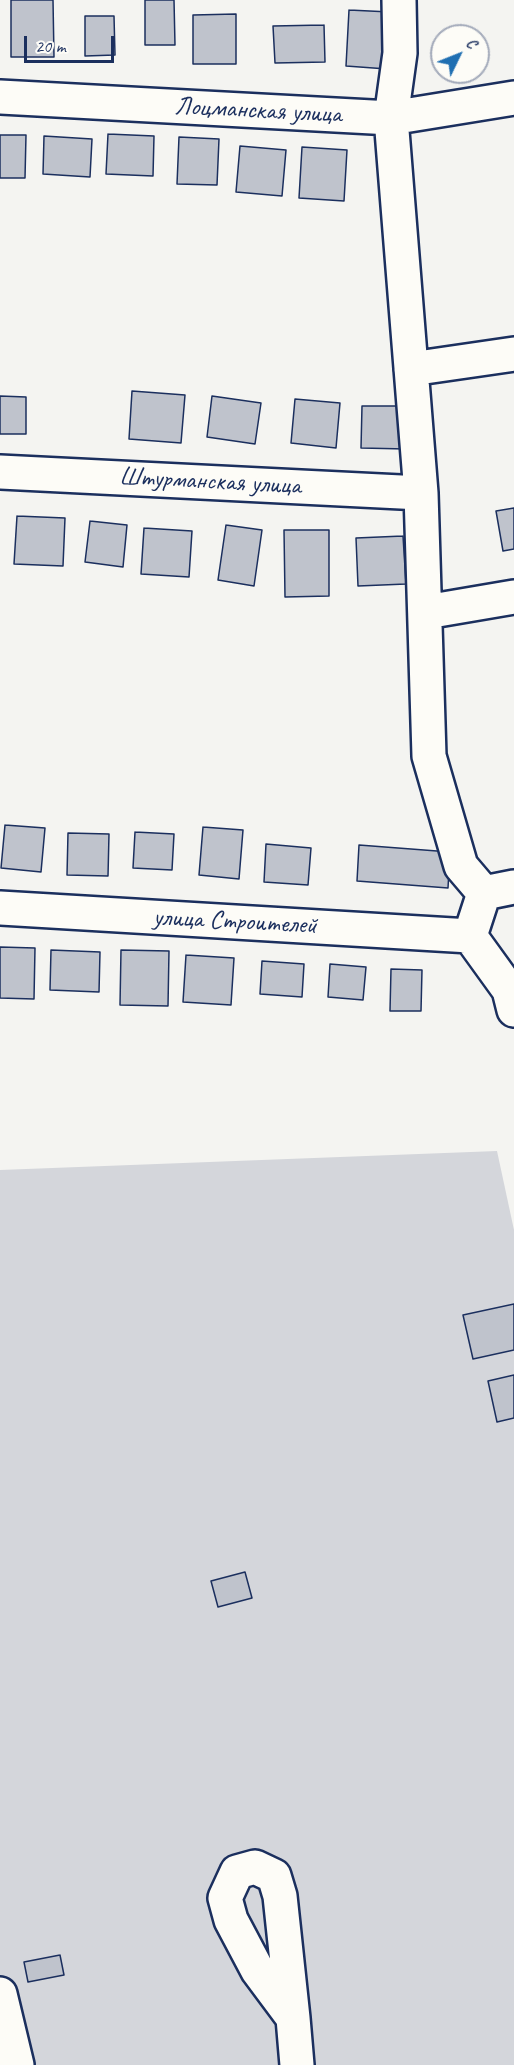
<!DOCTYPE html>
<meta charset="utf-8">
<style>
body{margin:0}
#map{position:relative;width:514px;height:2065px;overflow:hidden;background:#f4f4f1;font-family:Caveat,sans-serif}
canvas{display:block}
.north{position:absolute;left:430px;top:24px;width:60px;height:60px;box-sizing:border-box;background:#fdfcf7;border:2px solid #a3aaba;border-radius:50%;rotate:47deg;font-size:16px;font-weight:700;line-height:24px;text-align:center;color:#1b2f5e}
.north::after{content:'';display:block;margin:auto;width:21px;height:27px;background:#1f6fb2;clip-path:polygon(50% 0,100% 100%,50% 72%,0 100%)}
.scale{position:absolute;left:24px;top:36px;width:90px;height:27px;box-sizing:border-box;border:3px solid #1b2f5e;border-top:0;padding-left:8px;font-size:18px;line-height:21px;white-space:nowrap;color:#1b2f5e;-webkit-text-stroke:4px #fdfcf7;paint-order:stroke}
</style>
<div id="map">
<canvas width="514" height="2065"></canvas>
<div class="north">С</div>
<div class="scale">20 m</div>
</div>
<script>
const c = document.querySelector('canvas').getContext('2d');
c.lineJoin = 'round';
function paint(path, color) { c.fillStyle = color; c.fill(path, 'evenodd'); }
const toPath = rows => new Path2D(rows.map(r => 'M' + r).join(''));
function trace(path, color, width, dash) { c.strokeStyle = color; c.lineWidth = width; c.lineCap = dash ? 'butt' : 'round'; c.setLineDash(dash || []); c.stroke(path); }
function drawText(font, color, halo, rows, align = 'center') {
  c.font = font + ' Caveat,sans-serif'; c.lineWidth = 6; c.setLineDash([]); c.textBaseline = 'middle'; c.strokeStyle = halo; c.fillStyle = color; for (const [text, x, y, turn = 0] of rows) {
    c.save(); c.translate(x, y); c.rotate((+turn || 0) * Math.PI / 180); c.textAlign = isNaN(turn) ? turn : align; if (halo) c.strokeText(text, 0, 0); c.fillText(text, 0, 0); c.restore();
  }
}
paint(toPath([
 [497,1151,514,1230,514,2065,0,2065,0,1170]
]), '#d4d6db');
const building = toPath([
 [11,0,53,0,54,57,11,57,11,0],
 [145,0,174,0,175,45,145,45,145,0],
 [349,10,390,12,387,69,346,66,349,10],
 [236,14,236,64,193,64,193,15,236,14],
 [85,16,114,16,115,55,85,56,85,16],
 [324,25,325,62,275,63,273,26,324,25],
 [108,134,154,136,153,176,106,174,108,134],
 [0,135,26,135,25,178,0,178,0,135],
 [44,136,92,139,90,177,43,174,44,136],
 [179,137,219,139,217,185,177,184,179,137],
 [240,146,286,150,282,196,236,192,240,146],
 [302,147,347,150,344,201,299,198,302,147],
 [132,391,185,395,181,443,129,439,132,391],
 [0,396,26,397,26,434,0,434,0,396],
 [212,396,261,403,255,444,207,437,212,396],
 [295,399,340,403,336,448,291,443,295,399],
 [362,406,407,406,406,449,361,448,362,406],
 [514,508,514,549,503,551,496,511,514,508],
 [17,516,65,518,63,566,14,564,17,516],
 [90,521,127,525,123,567,85,562,90,521],
 [226,525,262,530,254,586,218,580,226,525],
 [144,528,192,531,189,577,141,574,144,528],
 [284,530,329,530,329,596,285,597,284,530],
 [403,536,406,584,358,586,356,538,403,536],
 [5,825,45,828,41,872,1,868,5,825],
 [203,827,243,830,239,879,199,875,203,827],
 [135,832,174,834,172,870,133,868,135,832],
 [68,833,109,834,108,876,67,875,68,833],
 [266,844,311,848,308,885,264,882,266,844],
 [359,845,450,852,448,888,357,881,359,845],
 [0,947,35,948,34,999,0,998,0,947],
 [51,950,100,952,99,992,50,990,51,950],
 [121,950,169,951,168,1006,120,1005,121,950],
 [186,955,234,958,231,1005,183,1002,186,955],
 [262,961,304,964,302,997,260,994,262,961],
 [330,964,366,967,363,1000,328,997,330,964],
 [391,969,422,970,421,1011,390,1011,391,969],
 [514,1304,514,1350,473,1359,463,1315,514,1304],
 [514,1375,514,1418,497,1422,488,1381,514,1375],
 [245,1572,252,1598,218,1607,211,1581,245,1572],
 [60,1955,64,1975,28,1982,24,1962,60,1955]
]);
paint(building, '#bfc3cc');
trace(building, '#1b2f5e', 1.5);
const minor = toPath([
 [399,0,400,53,391,118,421,493,429,756,461,866,484,893,470,936,509,990,514,1010],
 [0,97,391,118,514,98],
 [411,369,514,354],
 [0,472,421,493],
 [426,612,514,597],
 [484,893,514,887],
 [0,908,470,936],
 [0,1994,17,2065],
 [293,2018,258,1971,231,1920,225,1898,237,1872,255,1867,274,1876,280,1896,293,2018,297,2065]
]);
trace(minor, '#1b2f5e', 38);
trace(minor, '#fdfcf7', 33);
drawText('26px', '#1b2f5e', '#fdfcf7', [
 ["Лоцманская улица",258,111,3],
 ["Штурманская улица",210,482,3],
 ["улица Строителей",235,922,3]
]);
</script>
